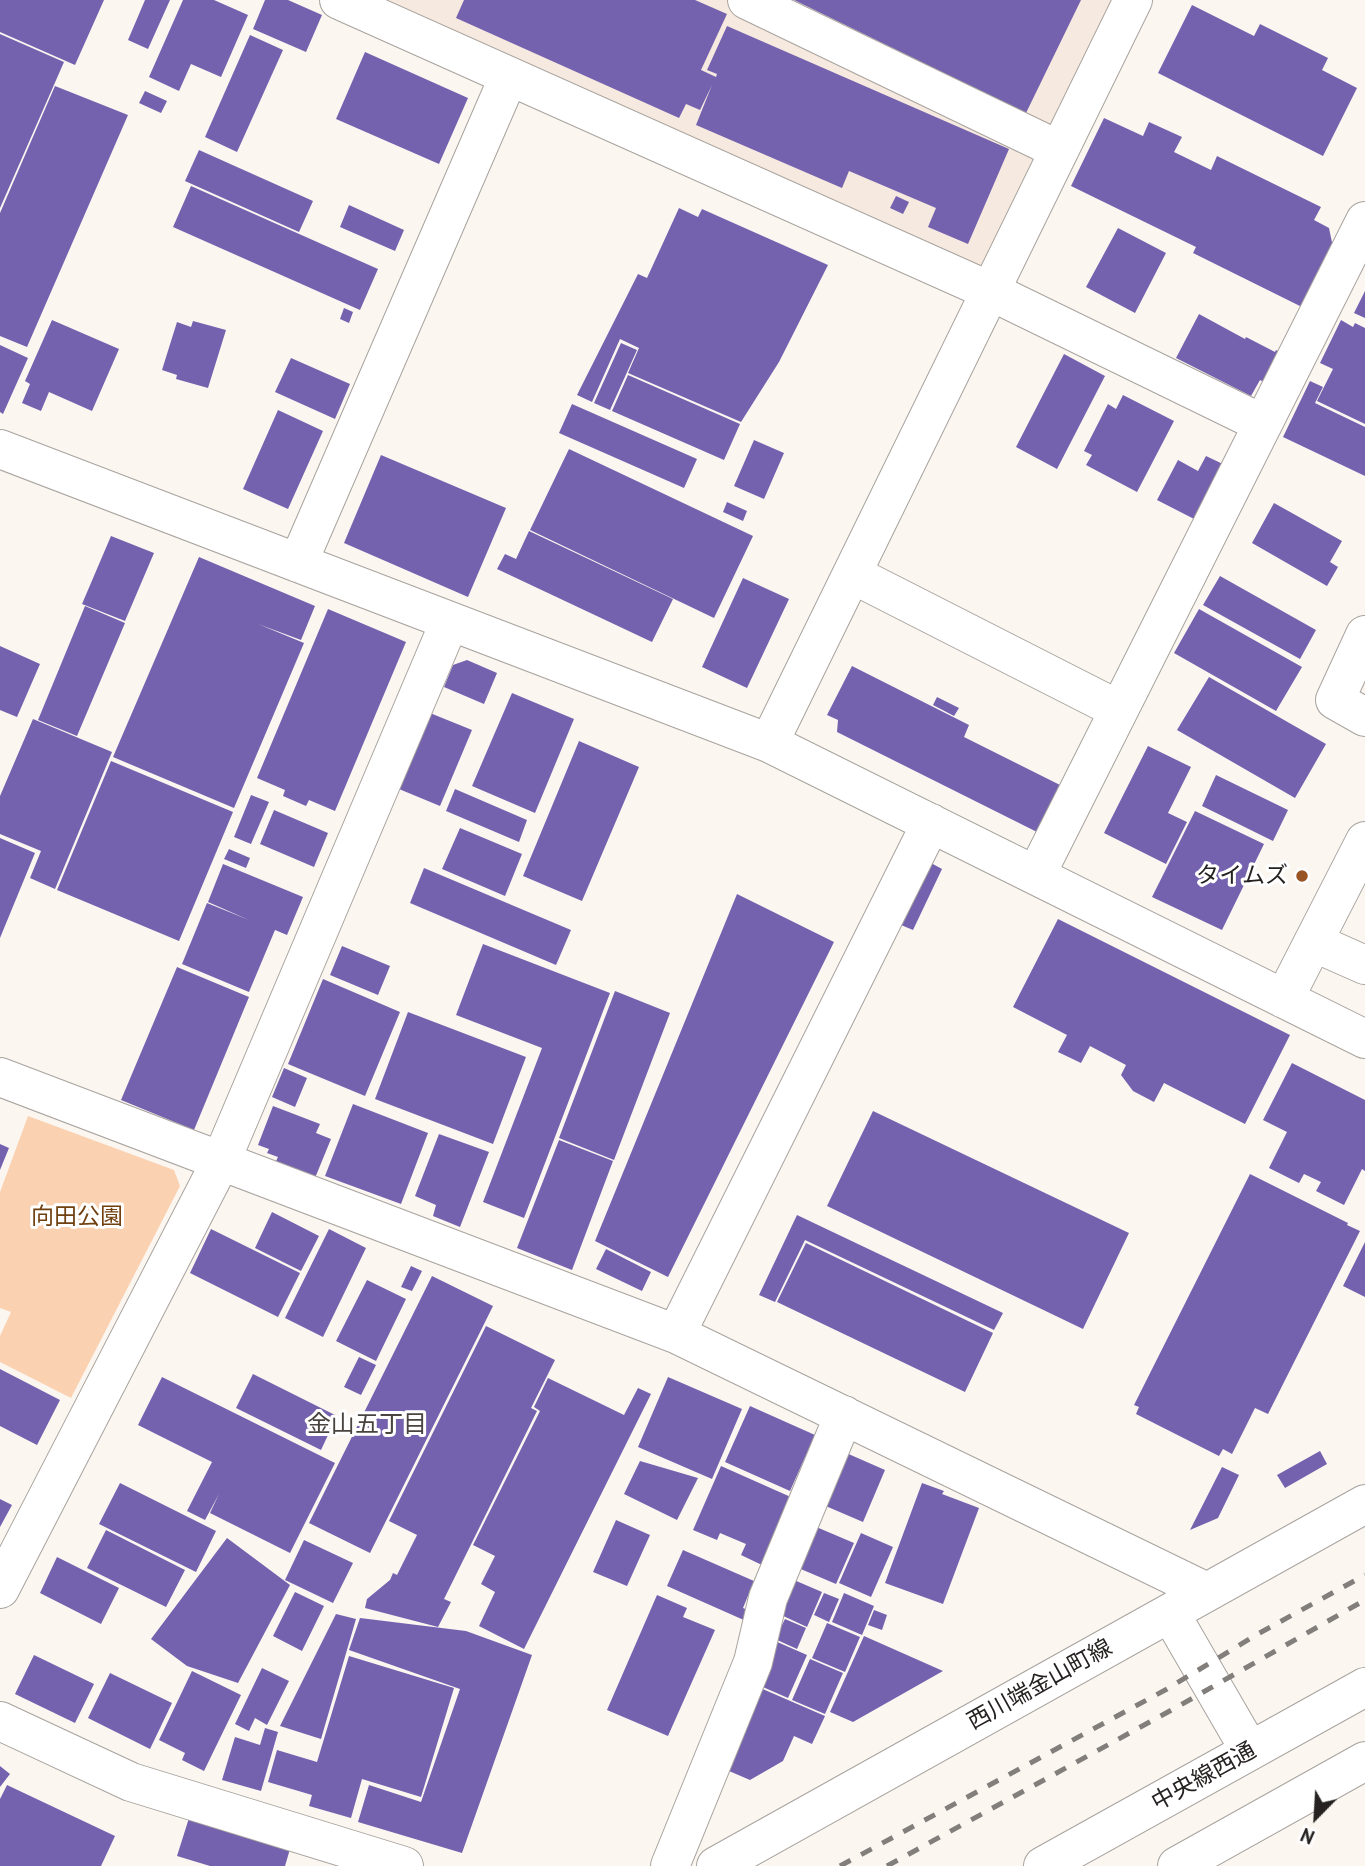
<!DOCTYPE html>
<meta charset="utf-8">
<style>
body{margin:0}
#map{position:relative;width:1365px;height:1866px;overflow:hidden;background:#fcf6f1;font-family:"PT Sans",sans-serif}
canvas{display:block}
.north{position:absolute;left:1281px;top:1782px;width:70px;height:70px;-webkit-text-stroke:5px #fff;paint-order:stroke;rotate:204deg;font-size:19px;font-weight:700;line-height:28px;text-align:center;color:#252221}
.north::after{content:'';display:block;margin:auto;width:24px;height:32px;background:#252221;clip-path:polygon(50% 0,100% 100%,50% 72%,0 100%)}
</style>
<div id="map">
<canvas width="1365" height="1866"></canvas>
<div class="north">N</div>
</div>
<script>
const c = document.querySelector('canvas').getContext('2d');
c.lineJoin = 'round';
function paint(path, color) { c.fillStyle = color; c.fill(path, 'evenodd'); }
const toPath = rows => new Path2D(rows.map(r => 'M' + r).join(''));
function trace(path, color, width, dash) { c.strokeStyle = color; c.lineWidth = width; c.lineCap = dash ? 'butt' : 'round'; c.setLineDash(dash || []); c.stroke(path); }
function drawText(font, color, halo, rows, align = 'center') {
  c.font = font + ' "PT Sans","Noto Sans JP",sans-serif'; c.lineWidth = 6; c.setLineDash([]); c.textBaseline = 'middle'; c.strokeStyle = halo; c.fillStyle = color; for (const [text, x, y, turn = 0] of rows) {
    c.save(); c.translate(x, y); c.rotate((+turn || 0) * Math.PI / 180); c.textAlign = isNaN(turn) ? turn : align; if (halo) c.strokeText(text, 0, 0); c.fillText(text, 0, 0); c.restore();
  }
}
paint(toPath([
 [375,0,1113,0,983,268]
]), '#f6e9df');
paint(toPath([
 [28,1116,174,1170,180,1186,71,1398,0,1362,0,1336,11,1312,0,1308,0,1192]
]), '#fad2b1');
paint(toPath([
 [0,0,104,0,75,65,0,32],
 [145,0,170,0,148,49,128,40],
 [183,0,214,0,248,15,221,77,191,64,179,91,149,77],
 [265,0,288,0,322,15,306,52,253,29],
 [464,0,695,0,727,14,701,70,716,77,717,74,707,70,727,26,1009,149,968,244,928,227,936,208,849,171,842,188,696,125,712,85,700,110,686,104,679,118,456,18],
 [794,0,1081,0,1026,113],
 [1192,5,1254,36,1260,24,1328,58,1322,70,1357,88,1323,156,1158,73],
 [0,34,64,62,0,208],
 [250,35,283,50,237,152,205,137],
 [365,52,468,98,439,164,336,119],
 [55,86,128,115,27,347,0,336,0,213],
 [145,91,167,101,161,113,139,103],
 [1104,118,1143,136,1149,122,1182,137,1174,152,1211,170,1217,156,1321,207,1314,220,1329,228,1334,252,1306,309,1193,253,1196,247,1071,186],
 [199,150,313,201,299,232,185,181],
 [191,186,378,269,360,310,173,227],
 [896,196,909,202,903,214,890,208],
 [349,205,404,230,395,251,340,227],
 [679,208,698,217,702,209,828,265,779,362,741,422,628,373,639,348,620,339,592,402,577,395,638,274,647,278],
 [1118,228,1166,253,1135,313,1086,287],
 [1365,291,1365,318,1354,313],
 [344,308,353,312,349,323,340,319],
 [1199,314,1245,339,1246,337,1275,352,1276,350,1285,355,1269,385,1260,380,1251,396,1176,358],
 [52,320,119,349,92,411,49,392,41,411,22,403,30,384,25,381],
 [1341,320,1353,327,1355,323,1365,328,1365,424,1317,401,1333,369,1320,363],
 [193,321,226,330,208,388,176,379,177,375,162,370,177,322,191,327],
 [621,343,637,350,610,410,594,403],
 [0,345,28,358,3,414,0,412],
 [1064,354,1105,376,1057,469,1016,447],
 [291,358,350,384,335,419,275,392],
 [628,375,740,424,724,460,612,411],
 [1310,381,1323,387,1315,403,1365,427,1365,476,1283,437],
 [1123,395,1174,421,1137,492,1086,465,1092,455,1084,451,1108,404,1116,409],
 [572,404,697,459,684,488,559,433],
 [278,410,323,431,288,509,243,489],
 [754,440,784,453,764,499,734,486],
 [569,449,753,536,714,618,530,530],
 [381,455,506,508,468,597,344,543],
 [1206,456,1227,466,1198,521,1157,500,1178,460,1198,471],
 [727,502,747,511,743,521,723,512],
 [1274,503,1342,541,1330,562,1338,567,1327,586,1252,543],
 [529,531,673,599,652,642,497,569,505,554,516,559],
 [111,536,154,553,125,621,82,604],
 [199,557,315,606,301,640,258,624,304,643,234,808,113,757],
 [1220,576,1316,630,1300,659,1203,605],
 [743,578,789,599,747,688,702,667],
 [85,606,125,623,77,736,38,720],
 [328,609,406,642,335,811,309,800,306,806,283,796,285,790,257,778],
 [1199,609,1302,667,1276,711,1174,653],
 [0,646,40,664,17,717,0,710],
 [467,660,497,673,484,704,444,687,453,665],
 [852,666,969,725,964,737,1060,785,1037,832,837,732,838,720,827,715],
 [1209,677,1326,744,1295,798,1177,730],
 [512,693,574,719,535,813,472,786],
 [937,697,959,708,954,716,933,705],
 [430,713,472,730,440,806,399,789],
 [33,719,112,752,55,889,30,878,41,851,0,834,0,796],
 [579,741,639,767,582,901,523,876],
 [1148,746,1191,767,1168,813,1187,822,1166,864,1104,833],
 [111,761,233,812,179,941,57,890],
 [1216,775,1288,810,1273,841,1202,806],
 [455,789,527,820,519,842,446,811],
 [251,795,269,802,251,844,234,837],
 [274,810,328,833,314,867,260,844],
 [1195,811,1264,844,1222,930,1152,897],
 [460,828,522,854,505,896,442,869],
 [0,838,35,853,0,938],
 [229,849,250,858,246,868,224,859],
 [931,863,942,869,913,930,901,925],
 [223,864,303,897,287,935,275,930,249,992,182,964,207,903,249,920,208,902],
 [424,868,571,930,556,965,410,903],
 [737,894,834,942,668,1277,595,1241],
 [1058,919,1290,1035,1245,1124,1164,1083,1154,1102,1133,1091,1121,1075,1126,1065,1090,1046,1081,1063,1058,1052,1067,1035,1013,1007],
 [483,944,610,993,524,1218,483,1202,542,1048,456,1015],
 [342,946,390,966,378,995,330,975],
 [177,967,249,997,194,1130,121,1100],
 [323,979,400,1012,365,1096,288,1064],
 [615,991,670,1013,614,1160,559,1138],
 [408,1012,526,1057,493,1144,375,1099],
 [1292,1063,1365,1100,1365,1171,1362,1169,1344,1205,1316,1191,1321,1182,1304,1174,1299,1183,1269,1168,1287,1132,1263,1120],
 [284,1068,307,1078,295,1107,272,1097],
 [353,1104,428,1133,401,1204,325,1176],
 [273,1106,320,1124,316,1133,331,1139,315,1178,275,1163,278,1157,267,1153,269,1149,258,1145],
 [873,1111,1129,1233,1083,1329,827,1206],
 [439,1134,489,1152,460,1227,433,1216,436,1205,415,1196],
 [559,1140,613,1161,572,1270,517,1248],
 [0,1144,9,1148,0,1170],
 [1250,1174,1348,1223,1347,1225,1360,1231,1268,1414,1255,1408,1232,1454,1223,1449,1219,1456,1136,1414,1139,1407,1134,1405],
 [272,1212,319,1236,301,1271,255,1248],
 [797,1215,1003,1313,994,1330,805,1240,775,1302,759,1295],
 [211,1229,300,1273,278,1317,190,1273],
 [329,1229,366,1248,323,1337,285,1318],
 [1365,1242,1365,1297,1343,1286],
 [806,1243,993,1333,965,1392,777,1302],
 [606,1249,651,1272,642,1291,596,1269],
 [411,1266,422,1271,412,1291,401,1287],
 [432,1276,493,1306,370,1553,309,1523],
 [367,1280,406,1299,376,1361,336,1341],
 [486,1326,555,1360,531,1408,537,1411,444,1599,451,1602,438,1627,365,1608,367,1599,390,1580,393,1573,397,1575,417,1535,389,1521],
 [359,1357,376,1365,361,1395,344,1387],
 [0,1369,60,1400,37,1445,0,1426],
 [253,1374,337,1416,321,1450,236,1408],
 [162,1377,335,1463,290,1553,210,1513,219,1494,205,1520,187,1511,212,1462,138,1425],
 [668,1377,742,1409,712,1479,638,1447],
 [548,1378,624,1415,638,1388,651,1394,524,1649,479,1626,495,1592,481,1584,495,1556,473,1545,540,1411,534,1407],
 [750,1406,815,1435,790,1491,725,1462],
 [1320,1451,1327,1464,1285,1488,1277,1475],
 [844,1452,885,1470,863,1522,821,1504],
 [640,1461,698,1478,677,1520,624,1494],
 [721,1466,793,1498,764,1566,741,1555,746,1544,720,1533,717,1540,693,1530],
 [1222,1467,1239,1475,1218,1518,1190,1530],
 [120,1483,216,1531,196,1572,99,1524],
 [922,1483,944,1491,942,1494,979,1508,943,1604,885,1583],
 [0,1499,12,1505,0,1527],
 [616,1520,650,1535,627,1586,593,1572],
 [814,1526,854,1543,836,1584,796,1567],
 [106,1530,185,1570,166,1607,87,1568],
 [861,1533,893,1547,871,1597,839,1583],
 [227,1538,290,1585,238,1683,187,1666,151,1639],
 [304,1540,353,1563,333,1603,285,1580],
 [683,1550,754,1581,743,1608,750,1611,746,1621,667,1586],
 [57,1557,119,1588,101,1624,40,1593],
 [794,1580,822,1592,807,1627,779,1614],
 [295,1592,324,1606,302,1651,273,1636],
 [824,1593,839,1599,829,1622,814,1615],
 [844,1593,874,1606,862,1635,832,1622],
 [657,1595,687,1608,683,1617,715,1630,668,1736,607,1710],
 [874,1610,887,1615,882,1630,868,1625],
 [336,1614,356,1619,321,1739,280,1726],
 [360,1618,466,1631,532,1655,462,1853,358,1822,369,1785,421,1802,460,1689,349,1650],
 [785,1619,806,1628,797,1649,775,1639],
 [827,1623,860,1637,845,1672,812,1658],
 [864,1636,943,1671,853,1722,830,1712],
 [775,1641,807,1655,788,1698,756,1684],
 [34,1655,94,1684,75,1723,15,1694],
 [349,1656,454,1688,421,1797,362,1779,351,1818,309,1806,312,1795,268,1782,277,1750,317,1762],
 [810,1659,843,1673,825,1714,792,1700],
 [262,1668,289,1681,267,1725,255,1718,249,1731,235,1724],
 [192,1671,241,1695,204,1771,182,1760,185,1753,159,1740],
 [110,1673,172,1703,150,1749,88,1718],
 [758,1687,825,1716,812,1744,794,1736,783,1761,750,1780,722,1768],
 [265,1728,278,1732,261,1791,222,1780,235,1737,260,1745],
 [0,1766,10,1774,0,1787],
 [7,1785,115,1836,101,1866,0,1866,0,1799],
 [189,1818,290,1849,285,1866,210,1866,177,1856]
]), '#7462af');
const minor = toPath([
 [339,0,990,291,1263,424],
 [747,0,1059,150],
 [0,449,769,743,1365,1039],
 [298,563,509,76],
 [852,574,1119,710],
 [1365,635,1335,700,1365,717],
 [769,743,1133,0],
 [1036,875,1365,221],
 [1313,942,1365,965],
 [1284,999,1365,841],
 [0,1077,676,1334,1207,1592],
 [676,1334,931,823],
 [0,1589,221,1161,450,621],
 [1170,1613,1250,1751],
 [0,1721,131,1782,404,1866],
 [670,1866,753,1662,768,1598,844,1415],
 [716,1866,1365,1504],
 [1043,1866,1365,1687],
 [1177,1866,1365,1761]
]);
trace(minor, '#a8a39e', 40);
trace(minor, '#fff', 38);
trace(toPath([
 [840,1866,1167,1689,1256,1635,1365,1575],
 [887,1866,1177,1707,1365,1600]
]), '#827e7b', 5, [12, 12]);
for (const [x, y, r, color] of [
 [1302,876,7,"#995526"]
]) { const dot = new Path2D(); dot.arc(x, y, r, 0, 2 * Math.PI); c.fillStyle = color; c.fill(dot); trace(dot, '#fff', 2.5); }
drawText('23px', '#252221', '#fff', [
 ["タイムズ",1288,876]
], 'right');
drawText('23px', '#704010', '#fff', [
 ["向田公園",77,1217]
]);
drawText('23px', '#252221', '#fff', [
 ["西川端金山町線",1040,1685,-29],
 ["中央線西通",1204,1777,-29]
]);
drawText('24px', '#494440', '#fff', [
 ["金山五丁目",367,1425]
]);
</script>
